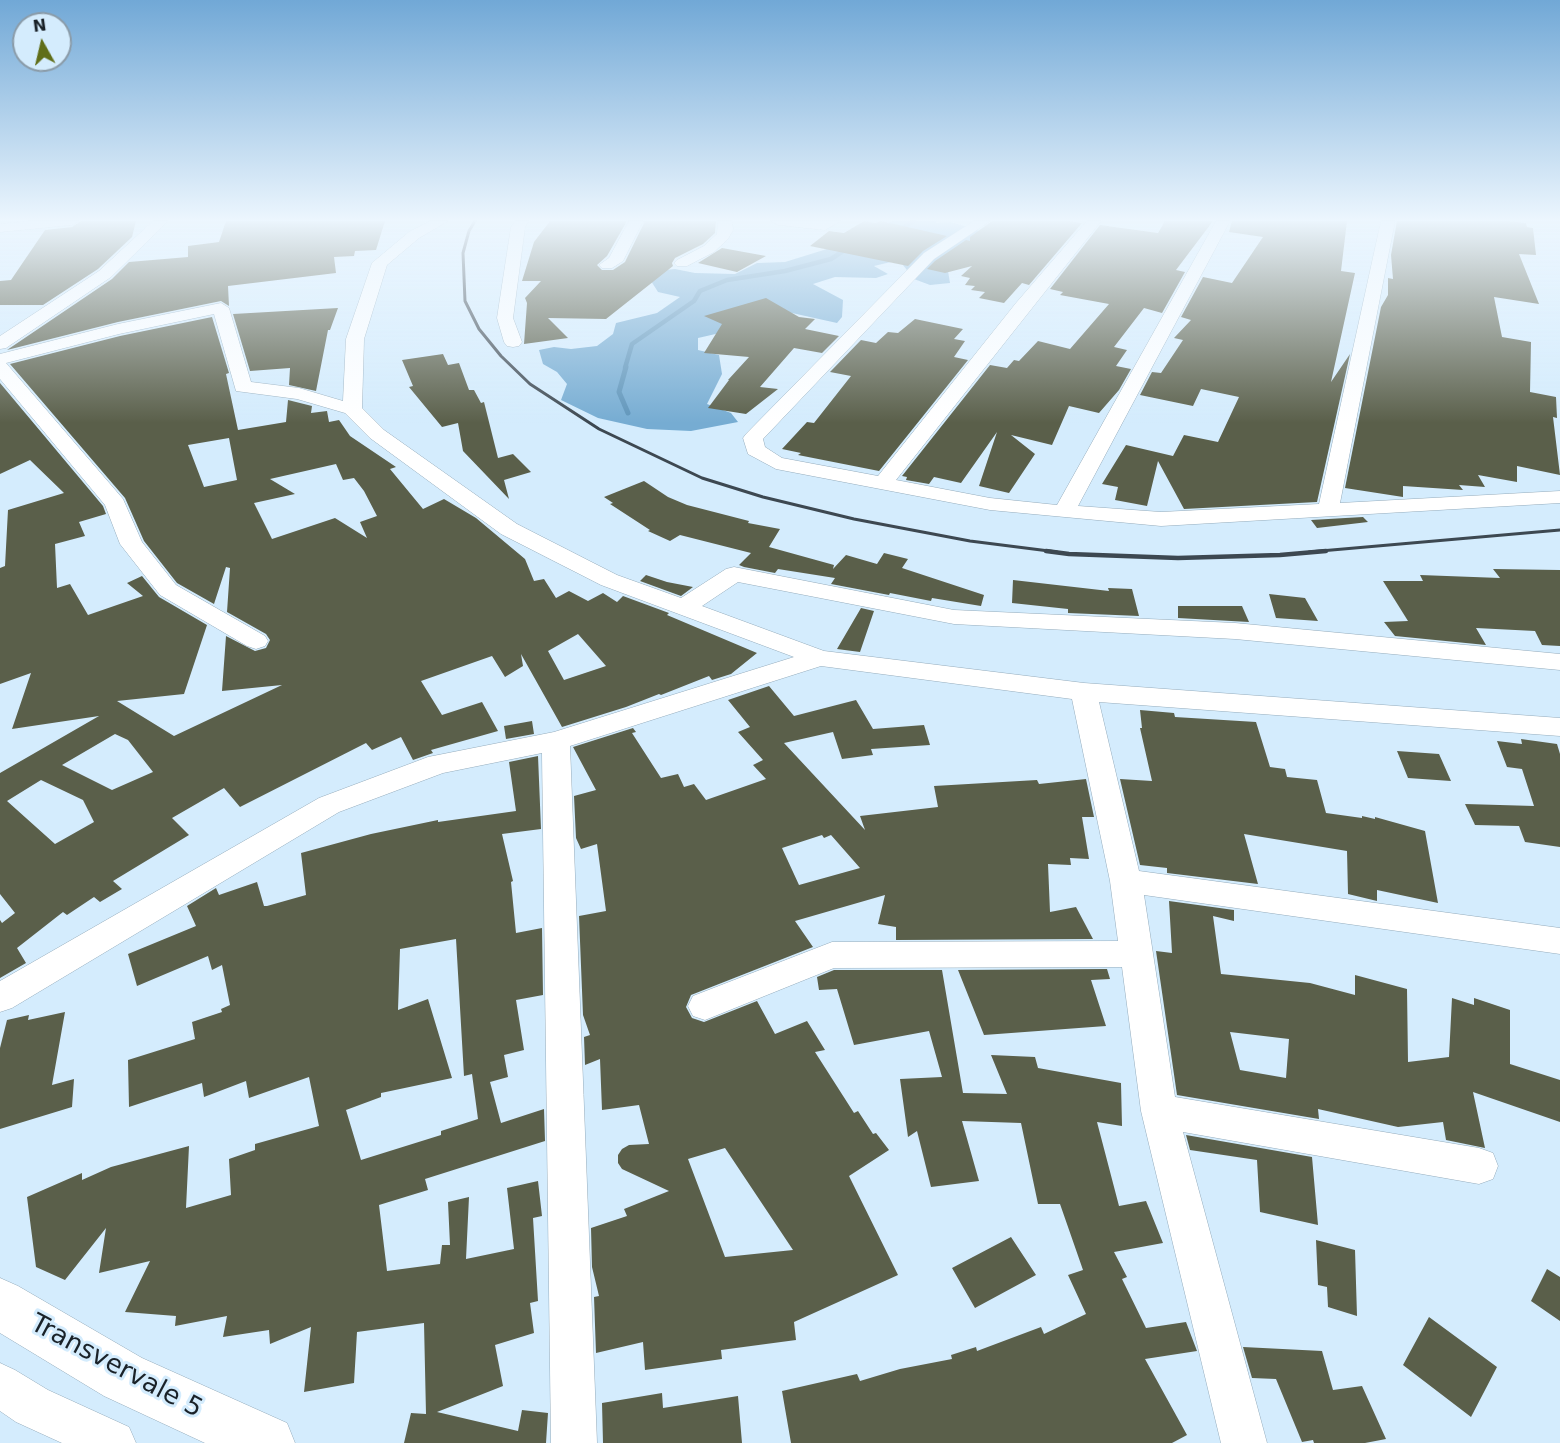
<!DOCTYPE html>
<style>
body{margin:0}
#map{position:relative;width:1560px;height:1443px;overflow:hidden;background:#d4ecfd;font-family:"DejaVu Sans",sans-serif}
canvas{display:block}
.north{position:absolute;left:12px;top:12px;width:60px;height:60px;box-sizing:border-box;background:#d4ecfd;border:2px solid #8a9ba8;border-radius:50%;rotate:352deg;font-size:16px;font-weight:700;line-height:24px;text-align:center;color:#1a2229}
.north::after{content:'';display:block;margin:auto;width:21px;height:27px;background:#606e19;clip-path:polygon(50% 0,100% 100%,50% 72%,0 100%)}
</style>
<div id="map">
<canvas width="1560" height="1443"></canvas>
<div class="north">N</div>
</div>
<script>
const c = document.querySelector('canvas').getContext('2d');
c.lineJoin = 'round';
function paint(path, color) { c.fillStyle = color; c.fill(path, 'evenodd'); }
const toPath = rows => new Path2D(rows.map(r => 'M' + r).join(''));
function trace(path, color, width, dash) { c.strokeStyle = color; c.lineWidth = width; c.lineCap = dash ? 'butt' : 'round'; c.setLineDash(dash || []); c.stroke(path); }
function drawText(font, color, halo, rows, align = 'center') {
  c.font = font + ' "DejaVu Sans",sans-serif'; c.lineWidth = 6; c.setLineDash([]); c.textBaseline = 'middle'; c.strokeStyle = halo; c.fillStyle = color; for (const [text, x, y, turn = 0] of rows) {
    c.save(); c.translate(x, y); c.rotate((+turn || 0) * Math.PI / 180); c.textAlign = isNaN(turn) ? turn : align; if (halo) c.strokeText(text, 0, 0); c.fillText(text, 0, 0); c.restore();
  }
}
paint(toPath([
 [893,221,936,221,936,223,951,222,986,233,948,271,950,283,930,285,914,279,899,260,874,266,888,274,876,278,835,277,813,284,843,300,842,317,837,323,783,311,733,330,698,338,698,350,719,355,722,374,707,404,731,413,738,422,691,431,647,429,598,418,561,400,567,384,557,372,543,364,539,350,554,347,571,349,597,346,613,334,616,323,657,313,680,297,658,292,651,281,655,271,675,269,695,273,735,274,757,263,785,262,830,248]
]), '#76acd2');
trace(toPath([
 [899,230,914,221],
 [625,368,632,344,694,301,700,291,727,280,785,271,831,259,848,248]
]), '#5f95ba', 4.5);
trace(toPath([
 [626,367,619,392,628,413]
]), '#5f95ba', 5);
paint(toPath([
 [81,221,136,221,132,237,98,269,43,305,0,305,0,281,11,280,45,230,72,227],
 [226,221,385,221,376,250,355,251,354,256,334,257,336,273,228,286,229,306,221,301,118,322,7,350,112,279,129,262,188,257,188,246,219,242],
 [550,221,627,221,607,256,597,265,602,270,613,270,625,262,645,221,716,221,715,233,703,244,675,258,672,263,673,266,606,319,548,318,568,338,524,344,527,303,525,298,541,281,522,281,534,242],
 [864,221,875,223,881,221,947,236,923,251,908,266,810,246,829,231,844,233],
 [992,221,1068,221,1082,223,1029,285,1022,283,1004,303,979,298,985,292,971,290,975,286,965,285,970,278,961,276,972,266,945,273,927,269,935,261,966,240,970,241,970,237],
 [1165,221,1213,221,1176,270,1185,272,1162,313,1144,308,1114,347,1127,350,1116,366,1131,369,1119,390,1099,413,1069,406,1052,445,1011,435,1035,454,1009,493,979,486,997,432,961,483,934,477,929,484,906,480,907,477,902,476,990,365,1007,368,1014,360,1019,361,1038,341,1070,349,1109,304,1060,295,1063,292,1050,289,1100,225,1158,233],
 [1232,221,1347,221,1341,271,1355,273,1331,382,1350,354,1317,502,1184,509,1158,461,1147,506,1115,500,1118,487,1102,484,1126,445,1173,456,1184,435,1218,442,1239,397,1201,389,1193,406,1140,395,1152,372,1161,373,1183,340,1174,338,1191,320,1181,317,1203,277,1232,283,1263,237,1229,232],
 [1397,221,1508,221,1526,223,1527,227,1533,228,1536,255,1519,254,1539,304,1494,297,1502,337,1531,342,1530,392,1556,397,1557,418,1553,417,1560,475,1517,466,1517,482,1478,475,1485,487,1459,485,1463,490,1403,486,1403,497,1345,488,1381,307,1388,295,1388,278,1393,279,1391,255],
 [722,248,766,256,737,272,698,263],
 [766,298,799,317,815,319,805,329,839,336,822,353,794,348,760,387,778,389,746,414,708,408,729,380,728,380,749,357,704,353,722,324,704,316],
 [338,308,330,330,328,330,316,391,289,385,290,368,250,371,233,314],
 [212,317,229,373,226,374,238,430,286,422,288,400,312,406,311,413,327,411,329,422,339,420,350,436,396,467,390,469,423,509,444,499,476,518,525,559,534,581,544,579,556,598,569,591,588,601,603,593,617,602,623,596,669,613,667,615,757,653,731,674,712,680,709,676,661,695,659,694,626,707,562,727,521,654,523,666,505,677,492,656,421,681,442,715,482,702,498,731,431,750,433,753,413,760,401,737,372,750,366,743,240,807,224,788,172,818,189,835,113,881,122,889,100,902,94,897,67,915,63,912,17,948,26,963,0,978,0,920,2,923,15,913,0,894,0,773,99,716,12,729,31,673,0,684,0,568,5,566,8,510,64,493,30,460,0,474,0,383,103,506,106,514,79,522,85,536,55,544,57,588,70,584,88,615,143,596,127,583,142,576,159,597,207,625,184,694,117,701,174,736,282,685,222,691,226,636,255,651,266,648,270,640,266,634,227,612,230,568,226,567,214,604,177,583,144,541,125,498,10,364,120,336],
 [229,438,237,480,204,487,188,445],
 [336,464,343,480,354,478,364,491,377,516,360,522,367,538,335,518,272,539,254,503,295,494,270,479],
 [578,634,606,666,564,680,548,651],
 [115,734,128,740,153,772,112,790,62,765],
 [41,780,83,800,94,822,55,844,7,801],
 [915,319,963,329,954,339,965,341,954,357,968,360,879,471,798,455,801,453,782,449,807,422,814,423,851,376,830,372,861,340,876,343,888,332,898,333],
 [443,354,448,365,459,363,469,390,474,390,481,403,484,402,498,458,513,454,531,472,504,480,509,499,463,451,458,423,442,427,409,387,413,386,402,360],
 [644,481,668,497,687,505,749,521,748,523,780,529,769,547,834,565,833,569,846,555,877,564,884,553,908,559,902,568,984,595,981,606,932,598,931,601,890,593,889,595,831,584,835,578,778,569,775,573,744,567,739,565,751,553,680,535,670,541,648,531,650,530,610,504,613,503,604,497],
 [1363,517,1368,522,1317,528,1311,520],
 [1493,569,1560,570,1560,646,1542,645,1535,631,1476,628,1486,645,1395,636,1384,622,1408,621,1383,581,1423,581,1420,575,1500,578],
 [646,575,667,582,693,587,681,596,640,581],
 [1013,580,1109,591,1108,588,1132,589,1139,616,1068,613,1068,609,1012,603],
 [1269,594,1305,598,1318,621,1276,618],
 [1178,606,1242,606,1249,622,1178,618],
 [861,608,874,611,860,652,837,649],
 [769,686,794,716,856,700,873,729,924,725,930,745,871,749,873,755,842,759,833,732,784,743,865,830,860,816,938,807,934,786,1037,780,1039,784,1086,779,1094,817,1082,817,1089,859,1070,858,1071,865,1048,864,1050,912,1076,907,1093,939,896,940,896,927,878,924,885,895,795,921,813,947,691,995,686,1007,692,1018,704,1022,757,1001,775,1034,807,1021,825,1050,815,1052,854,1113,858,1111,873,1134,876,1133,889,1150,849,1176,898,1275,794,1322,796,1340,721,1350,722,1359,645,1370,643,1342,596,1353,594,1297,599,1296,592,1267,591,1228,627,1216,624,1209,669,1191,622,1169,618,1163,618,1155,622,1149,629,1145,649,1144,639,1105,602,1110,600,1059,585,1065,584,1037,590,1035,583,1015,579,916,606,911,597,844,581,849,576,838,574,796,596,790,573,747,633,728,636,732,632,733,661,778,678,774,684,787,694,784,706,800,766,779,753,765,763,760,738,732,750,727,728,700],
 [822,835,824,838,831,835,860,868,799,885,782,848],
 [725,1148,793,1250,725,1257,688,1159],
 [1140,710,1174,713,1175,717,1256,722,1270,767,1285,769,1287,777,1317,780,1326,813,1362,818,1362,816,1375,819,1375,817,1425,831,1438,903,1377,890,1377,901,1348,894,1347,851,1244,834,1258,884,1167,873,1167,868,1140,865,1120,779,1152,781,1140,728,1142,728],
 [532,721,534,734,506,739,504,726],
 [1521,739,1557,744,1560,754,1560,847,1525,842,1519,826,1475,825,1465,804,1534,806,1522,769,1507,767,1497,741,1522,744],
 [1397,751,1439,754,1451,781,1408,778],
 [538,756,541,829,502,834,513,881,511,882,516,933,542,928,543,995,516,1000,524,1050,504,1055,508,1077,490,1082,501,1123,544,1109,545,1141,425,1179,428,1190,379,1205,387,1271,440,1264,442,1245,450,1245,448,1202,469,1197,466,1259,514,1249,507,1188,538,1181,542,1216,533,1218,538,1301,530,1303,534,1333,495,1345,503,1386,437,1412,518,1431,522,1410,548,1413,546,1443,404,1443,411,1413,426,1414,424,1323,357,1332,354,1383,304,1392,311,1327,270,1344,269,1330,223,1337,227,1316,175,1326,176,1316,125,1312,150,1261,99,1273,106,1228,65,1280,36,1267,27,1197,82,1173,82,1180,111,1167,189,1146,186,1208,231,1195,229,1159,255,1150,255,1144,319,1126,309,1077,249,1098,246,1081,204,1097,202,1083,129,1107,128,1060,195,1039,192,1022,222,1012,221,1009,230,1005,222,965,212,970,208,956,137,986,128,954,196,926,187,906,216,888,219,895,257,882,264,906,267,906,306,895,301,853,371,834,438,820,438,822,516,811,509,762],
 [456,939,464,1076,472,1074,478,1119,441,1131,441,1135,361,1160,346,1110,381,1097,381,1093,452,1078,428,999,398,1010,400,949],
 [1169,901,1234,910,1234,921,1213,916,1221,974,1310,983,1355,995,1355,975,1407,989,1408,1062,1449,1057,1452,998,1474,1005,1474,998,1510,1010,1510,1064,1560,1080,1560,1122,1473,1092,1485,1148,1446,1140,1443,1122,1398,1127,1318,1109,1319,1119,1177,1095,1156,951,1172,953],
 [1230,1032,1289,1039,1286,1078,1240,1070],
 [1107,969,1110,979,1091,980,1106,1026,984,1035,958,970],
 [834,970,942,970,963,1093,1007,1094,991,1055,1035,1057,1038,1068,1121,1083,1122,1126,1097,1122,1119,1206,1146,1201,1163,1243,1114,1252,1127,1277,1122,1279,1146,1328,1186,1322,1197,1351,1145,1359,1187,1435,1172,1443,791,1443,782,1391,857,1374,860,1381,900,1369,952,1359,951,1355,976,1347,977,1351,1041,1327,1044,1334,1086,1314,1068,1275,1083,1270,1060,1204,1038,1204,1021,1123,962,1121,979,1181,931,1187,917,1131,908,1137,900,1079,942,1077,929,1031,854,1045,837,989,819,990,817,977],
 [65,1012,52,1085,74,1079,72,1107,0,1129,0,1048,7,1020,29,1015,28,1020],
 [1186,1135,1312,1157,1318,1225,1260,1212,1257,1160,1190,1150],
 [1011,1237,1036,1275,975,1308,952,1268],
 [1316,1240,1355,1250,1357,1316,1328,1307,1327,1287,1318,1285],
 [1547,1269,1560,1277,1560,1321,1531,1301],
 [1429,1317,1497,1367,1471,1417,1403,1365],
 [1243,1347,1322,1351,1333,1390,1362,1386,1386,1439,1365,1443,1314,1443,1313,1440,1302,1442,1276,1379,1252,1378],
 [662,1393,663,1408,738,1396,742,1443,603,1443,602,1403]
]), '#5a5f4a');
const minor = toPath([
 [30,221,79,221,72,225,0,232,0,224,30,221],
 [153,221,168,221,111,277,6,348,0,349,0,336,99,271,153,221],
 [430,221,448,221,419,238,387,265,364,339,362,408,384,430,517,524,617,575,681,598,726,569,734,567,954,610,1235,623,1560,654,1560,670,1235,639,954,624,738,582,702,606,824,651,1084,683,1560,718,1560,736,1099,702,1139,871,1560,928,1560,954,1144,895,1175,1097,1479,1148,1493,1153,1498,1166,1493,1179,1479,1184,1183,1132,1267,1443,1221,1443,1141,1111,1122,967,834,968,705,1020,693,1016,688,1006,693,996,832,942,1118,941,1110,881,1072,699,821,666,570,746,597,1443,551,1443,542,753,443,773,339,812,12,1008,0,1012,0,981,319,798,428,757,554,732,794,657,601,585,501,534,370,438,345,413,297,399,236,391,214,314,119,334,6,363,123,499,142,542,176,585,265,636,268,641,265,646,256,649,247,646,160,595,120,544,105,505,0,379,0,354,118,324,221,303,229,308,251,382,299,388,343,401,346,339,372,263,409,232,430,221],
 [515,221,529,221,525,227,513,318,522,342,519,346,513,347,507,346,504,342,497,318,511,227,515,221],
 [629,221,643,221,623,261,612,268,602,268,599,265,609,258,629,221],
 [718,221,732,221,733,230,728,239,714,252,687,266,677,266,674,263,677,260,704,246,717,234,718,221],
 [771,221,841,221,825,230,778,225,771,221],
 [974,221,990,221,934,259,763,439,765,447,782,458,878,476,1016,303,1087,221,1101,221,896,480,990,498,1057,505,1216,221,1230,221,1078,506,1161,512,1319,504,1381,221,1395,221,1340,503,1560,491,1560,503,1161,526,990,510,776,469,748,454,743,438,746,434,924,253,974,221],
 [0,1363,15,1370,48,1390,129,1427,136,1443,62,1443,16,1422,0,1411,0,1363]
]);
const major = toPath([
 [0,1278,18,1286,142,1358,287,1423,295,1443,205,1443,104,1396,0,1333,0,1278]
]);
trace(minor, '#95acbc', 1);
trace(major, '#95acbc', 1);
paint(minor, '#fff');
paint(major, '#fff');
trace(toPath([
 [475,221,469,231,463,253,465,301,479,329,501,356,530,384,599,429,702,478,763,497,854,519,970,541,1057,552],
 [1309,552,1560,530]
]), '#3d4851', 3);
trace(toPath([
 [1046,551,1069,554,1178,558,1280,555,1326,551]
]), '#3d4851', 4.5);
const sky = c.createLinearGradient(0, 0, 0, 423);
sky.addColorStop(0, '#71a8d6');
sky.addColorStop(0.52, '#ecf6fe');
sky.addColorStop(1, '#ecf6fe00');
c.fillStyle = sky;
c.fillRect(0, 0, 1560, 423);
drawText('26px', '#1a2229', '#d4ecfd', [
 ["Transvervale 5",116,1367,28]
]);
</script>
